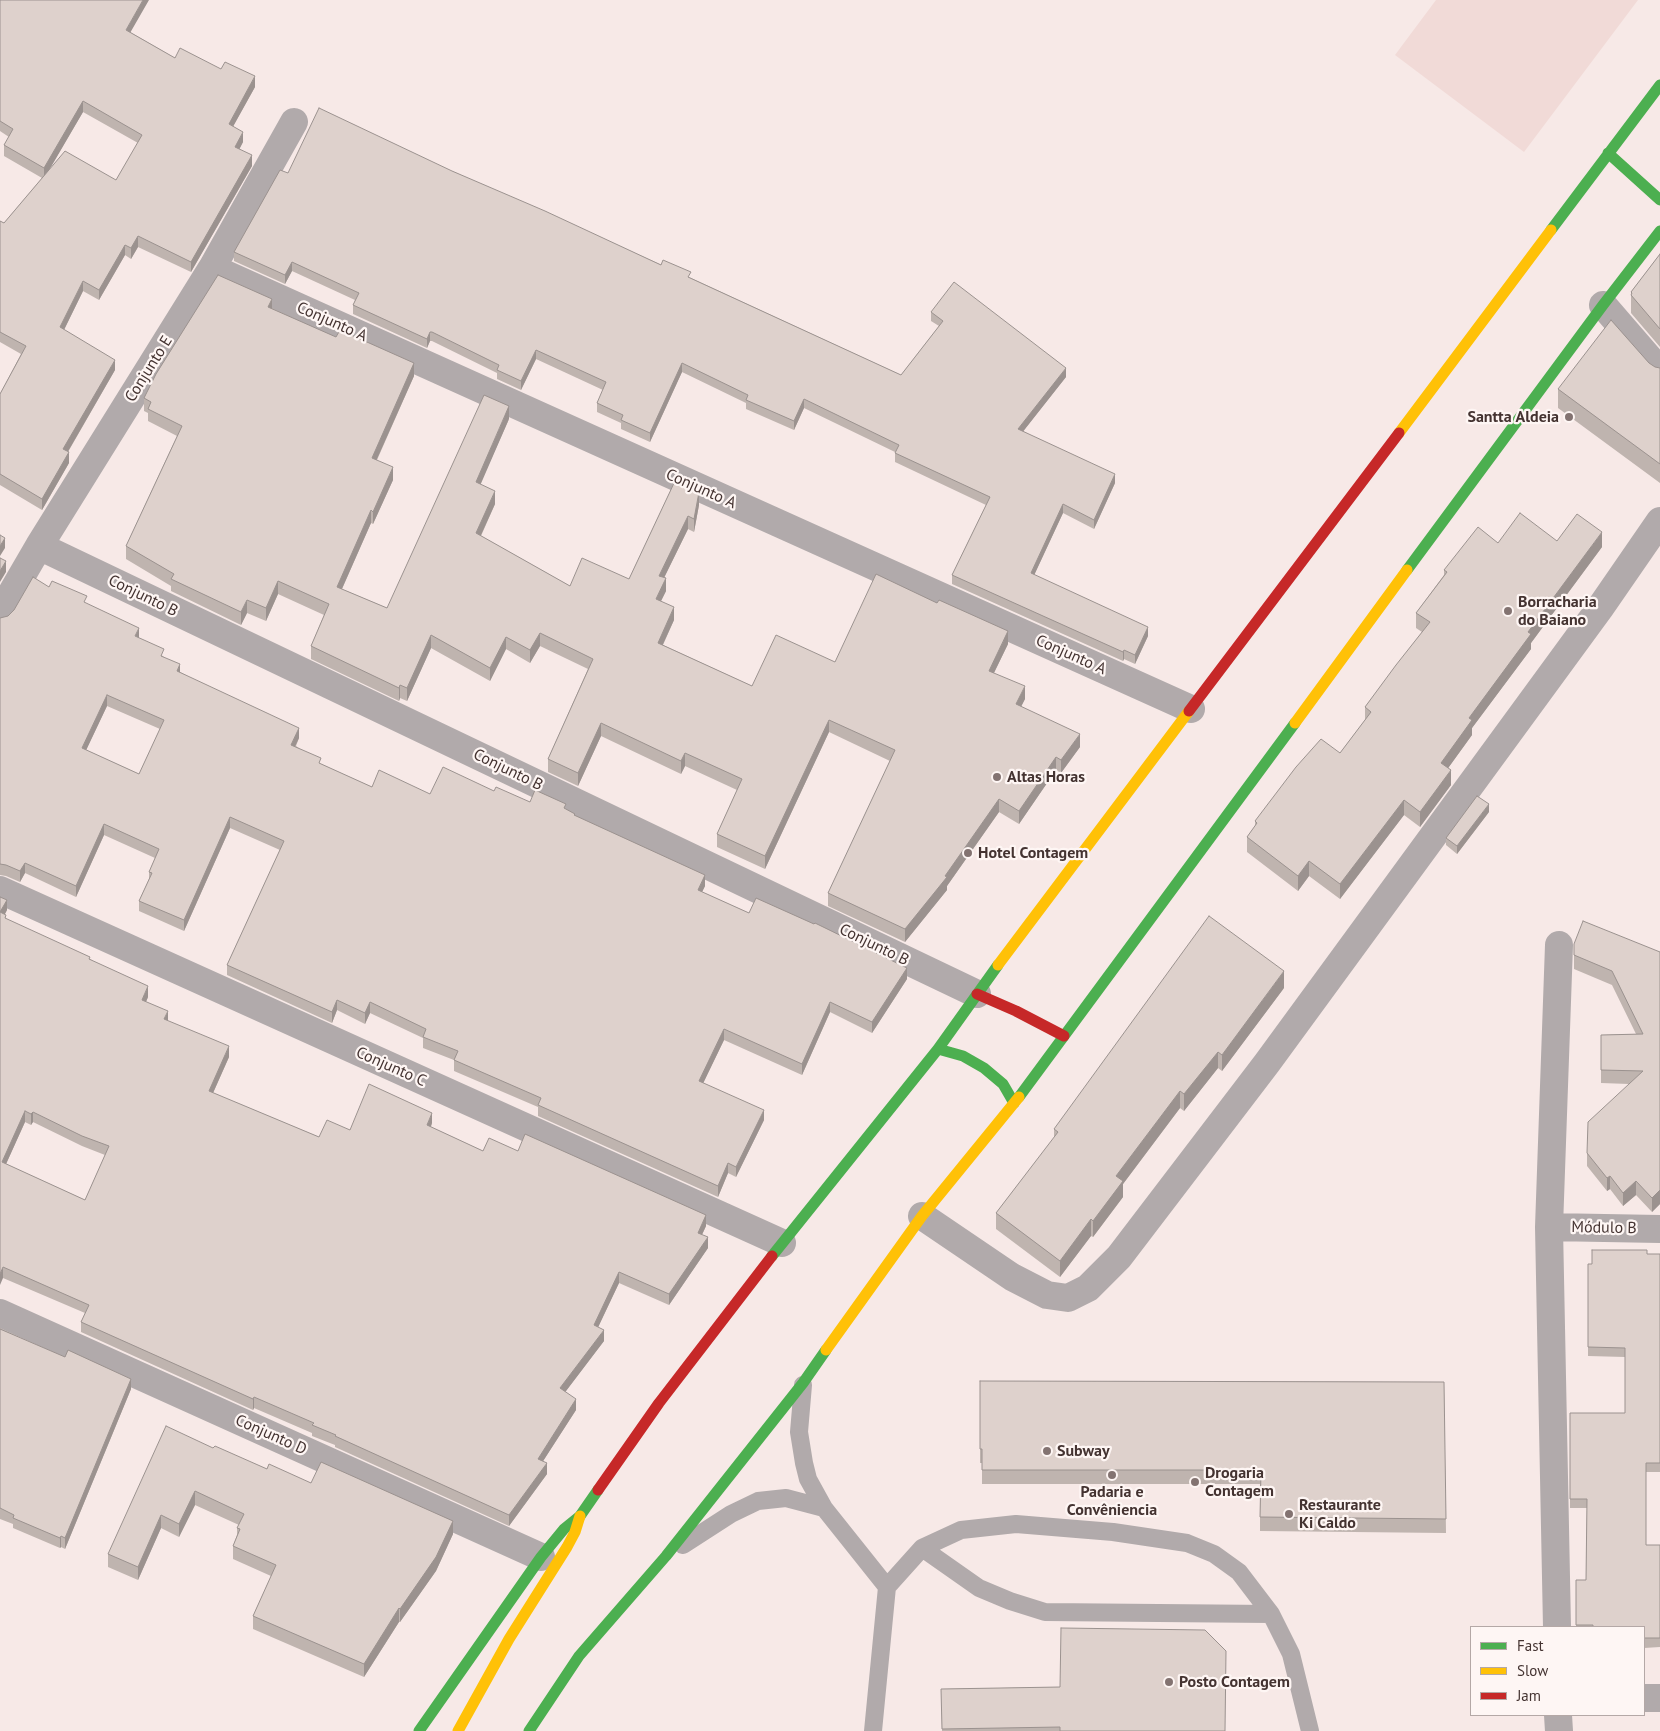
<!DOCTYPE html>
<meta charset="utf-8">
<style>
body{margin:0}
#map{position:relative;width:1660px;height:1731px;overflow:hidden;background:#f7e9e7;font-family:"PT Sans",sans-serif}
canvas{display:block}
.legend{position:absolute;left:1470px;top:1626px;width:175px;height:90px;box-sizing:border-box;background:#fef6f4;border:1px solid #b4a8a6;margin:0;padding:6px 9px;list-style:none;font-size:15px;color:#443331}
.legend li{display:flex;align-items:center;gap:10px;height:25px}
.legend b{width:25px;border:1px solid #b4a8a6}
</style>
<div id="map">
<canvas width="1660" height="1731"></canvas>
<ul class="legend">
<li><b style="height:6px;background:#4caf50"></b>Fast</li>
<li><b style="height:6px;background:#ffc107"></b>Slow</li>
<li><b style="height:6px;background:#c62828"></b>Jam</li>
</ul>
</div>
<script>
const c = document.querySelector('canvas').getContext('2d');
c.lineJoin = 'round';
function paint(path, color) { c.fillStyle = color; c.fill(path, 'evenodd'); }
const toPath = rows => new Path2D(rows.map(r => 'M' + r).join(''));
function trace(path, color, width, dash) { c.strokeStyle = color; c.lineWidth = width; c.lineCap = dash ? 'butt' : 'round'; c.setLineDash(dash || []); c.stroke(path); }
function drawText(font, color, halo, rows, align = 'center') {
  c.font = font + ' "PT Sans",sans-serif'; c.lineWidth = 4.5; c.setLineDash([]); c.textBaseline = 'middle'; c.strokeStyle = halo; c.fillStyle = color; for (const [text, x, y, turn = 0] of rows) {
    c.save(); c.translate(x, y); c.rotate((+turn || 0) * Math.PI / 180); c.textAlign = isNaN(turn) ? turn : align; if (halo) c.strokeText(text, 0, 0); c.fillText(text, 0, 0); c.restore();
  }
}
paint(toPath([
 [1436,0,1638,0,1524,152,1395,55]
]), '#f1dad7');
trace(toPath([
 [803,1385,799,1432,804,1463,808,1479,824,1508,887,1587,873,1731],
 [683,1545,731,1514,758,1501,786,1498,824,1508],
 [922,1548,979,1588,1010,1601,1045,1612,1271,1614],
 [887,1587,922,1548,961,1530,1016,1524,1113,1532,1187,1543,1214,1554,1239,1572,1271,1614,1291,1654,1310,1731]
]), '#b1aaab', 18);
trace(toPath([
 [212,268,1191,709],
 [1603,305,1660,371],
 [39,546,977,994],
 [0,613,39,546,212,268,294,122],
 [0,890,782,1243],
 [922,1216,1012,1277,1047,1295,1068,1298,1088,1288,1119,1257,1267,1063,1600,608,1660,521],
 [1549,1227,1660,1229],
 [0,1313,541,1557],
 [1557,1627,1549,1227,1559,945],
 [1644,1698,1660,1698],
 [1558,1715,1559,1731]
]), '#b1aaab', 28);
trace(toPath([
 [1608,153,1660,200],
 [1551,230,1660,85],
 [1407,570,1603,305,1660,231],
 [938,1049,963,1056,984,1068,1003,1084,1014,1103],
 [1019,1097,1295,723],
 [772,1256,938,1049,998,965],
 [419,1731,541,1557,564,1529,580,1516,598,1490],
 [529,1731,579,1656,666,1556,803,1383,826,1350]
]), '#4caf50', 11);
trace(toPath([
 [1399,433,1551,230],
 [1295,723,1407,570],
 [998,965,1189,711],
 [826,1350,922,1216,1019,1097],
 [458,1731,509,1639,567,1547,575,1532,580,1516]
]), '#ffc107', 11);
trace(toPath([
 [1189,711,1399,433],
 [977,994,1016,1011,1064,1036],
 [598,1490,659,1403,772,1256]
]), '#c62828', 11);
paint(toPath([
 [0,0,130,32,175,58,255,87,233,126,243,142,239,149,252,166,191,272,138,247,131,259,125,255,99,300,83,291,64,330,115,370,68,452,69,463,42,510,0,485,0,394,21,354,0,342,0,221,4,223,42,178,4,156,4,145,9,137,0,131],
 [83,112,138,143,116,180,48,171],
 [452,171,691,278,901,375,939,326,931,321,931,312,1066,377,1023,431,1115,483,1094,529,1063,513,1034,575,1148,636,1135,664,1124,659,1123,661,952,584,952,575,986,505,895,462,895,452,804,408,794,430,746,409,746,403,682,372,650,442,621,429,621,423,597,412,597,403,603,390,536,359,521,390,497,379,497,373,432,341,430,341,427,348,353,314,353,305,355,300,292,271,285,284,234,261,234,252,288,173],
 [1660,254,1660,347,1631,313,1631,292],
 [272,308,414,376,377,460,393,480,373,524,371,523,342,589,387,608,509,419,480,484,495,504,481,536,570,586,629,579,675,481,699,505,694,532,688,529,664,578,666,591,661,601,674,620,663,645,752,686,835,662,1008,644,994,673,1025,699,1021,706,1080,747,1061,773,1056,770,1019,824,999,812,947,886,947,890,905,942,828,906,828,893,890,761,829,732,765,869,717,847,717,834,737,790,685,766,681,774,601,736,578,786,548,772,548,759,588,669,540,646,530,663,506,649,490,681,431,648,407,701,400,698,399,701,311,659,311,646,324,615,278,594,266,621,247,613,241,625,171,591,171,586,126,559,126,546,177,436,148,421,148,413,144,411,144,398],
 [1649,363,1655,367,1660,368,1660,483,1558,408,1558,389],
 [1557,541,1602,547,1531,643,1531,649,1472,728,1472,735,1448,768,1451,785,1420,827,1404,815,1340,899,1309,876,1298,891,1247,852,1247,837,1255,826,1255,821,1340,753,1365,720,1365,707,1422,632,1416,628,1416,613,1444,575,1444,570,1498,543],
 [49,587,87,604,139,638,164,657,180,672,299,738,296,746,321,764,372,787,430,794,494,791,530,802,566,809,575,815,705,886,702,892,749,913,907,979,872,1033,830,1012,802,1075,724,1040,703,1083,764,1120,736,1177,728,1173,718,1197,538,1116,538,1107,454,1071,454,1060,423,1048,423,1038,370,1013,365,1024,337,1010,332,1023,227,975,227,965,280,850,230,828,184,931,139,911,139,901,149,879,149,872,155,858,104,835,76,897,25,873,20,882,6,876,0,875,0,618,8,616],
 [107,706,160,729,139,774,86,750],
 [1489,812,1457,854,1446,845,1446,838],
 [0,897,7,910,5,914,6,919,90,959,148,997,146,1002,168,1021,229,1057,213,1093,319,1137,350,1130,432,1123,431,1127,483,1151,518,1151,706,1226,702,1235,708,1248,669,1305,619,1283,598,1327,604,1341,565,1392,576,1410,543,1461,547,1474,509,1526,335,1447,335,1445,312,1436,312,1433,254,1408,253,1410,81,1332,81,1322,85,1313,3,1278],
 [25,1122,31,1125,33,1122,82,1146,105,1155,85,1200,6,1164],
 [1574,944,1660,952,1660,1204,1652,1212,1636,1195,1623,1206,1610,1189,1607,1191,1587,1166,1587,1153,1629,1084,1601,1083,1601,1035,1636,1034,1612,985,1574,969],
 [1284,988,1222,1071,1218,1068,1184,1111,1180,1108,1123,1184,1123,1197,1093,1237,1091,1236,1060,1277,996,1229,996,1213,1054,1138,1054,1129],
 [1647,1254,1660,1254,1660,1472,1646,1472,1646,1545,1660,1545,1660,1647,1644,1648,1644,1627,1576,1627,1576,1580,1586,1580,1587,1508,1570,1508,1570,1413,1625,1413,1625,1357,1588,1356,1588,1264,1592,1264],
 [0,1328,131,1389,65,1549,61,1547,60,1548,13,1528,13,1524,0,1519],
 [980,1381,1444,1382,1446,1533,1260,1531,1260,1484,982,1484,982,1463,980,1463],
 [213,1448,267,1469,311,1483,453,1534,436,1571,400,1622,399,1622,364,1677,253,1629,253,1616,271,1576,233,1559,233,1546,237,1535,237,1528,239,1525,195,1505,179,1537,161,1528,138,1580,108,1567,108,1554],
 [1060,1687,1225,1731,942,1731,941,1689]
]), '#bfb4af');
paint(toPath([
 [143,0,149,0,126,40,126,30],
 [255,76,255,87,229,134,229,124],
 [83,101,83,112,44,179,44,168],
 [243,132,243,142,235,158,235,147],
 [252,155,252,166,191,272,191,262],
 [138,236,138,247,131,259,131,248],
 [125,245,125,255,99,300,99,290],
 [292,262,292,271,285,284,285,275],
 [83,281,83,291,60,338,60,327],
 [272,299,272,312,268,307],
 [430,332,430,341,427,348,427,339],
 [536,350,536,359,521,390,521,381],
 [115,360,115,370,63,460,63,449],
 [414,363,414,376,372,470,372,458],
 [682,363,682,372,650,442,650,433],
 [1066,368,1066,377,1018,438,1018,429],
 [804,399,804,408,794,430,794,421],
 [509,406,509,419,476,495,476,482],
 [69,452,69,463,42,510,42,499],
 [393,467,393,480,373,524,373,512],
 [1115,474,1115,483,1094,529,1094,520],
 [495,491,495,504,476,546,476,533],
 [699,492,699,505,694,532,694,519],
 [1063,504,1063,513,1031,582,1031,573],
 [371,510,371,523,337,600,337,587],
 [688,516,688,529,659,588,659,576],
 [1602,532,1602,547,1531,643,1531,649,1472,728,1472,735,1441,778,1441,763,1469,718,1528,632],
 [5,538,5,548,0,556,0,546],
 [6,561,6,572,0,582,0,571],
 [666,578,666,591,656,611,656,599],
 [278,581,278,594,266,621,266,608],
 [247,600,247,613,241,625,241,612],
 [674,607,674,620,658,655,658,643],
 [1148,627,1148,636,1135,664,1135,655],
 [139,628,139,638,135,636],
 [1008,631,1008,644,989,683,989,671],
 [540,633,540,646,530,663,530,650],
 [431,635,431,648,407,701,407,688],
 [506,637,506,649,490,681,490,668],
 [1124,650,1124,659,1123,661,1123,652],
 [180,664,180,675,177,671],
 [400,685,400,698,399,701,399,688],
 [1025,686,1025,699,1016,717,1016,704],
 [107,695,107,706,82,759,82,748],
 [829,720,829,732,765,869,765,856],
 [601,723,601,736,578,786,578,773],
 [299,728,299,738,291,755,291,745],
 [1080,734,1080,747,1061,773,1061,760],
 [685,753,685,766,681,774,681,761],
 [1056,757,1056,770,1019,824,1019,811],
 [1451,770,1451,785,1420,827,1420,812],
 [999,799,999,812,947,886,947,890,905,942,905,929,945,876],
 [1404,800,1404,815,1340,899,1340,884],
 [1489,804,1489,812,1457,854,1457,846],
 [230,817,230,828,184,931,184,920],
 [104,824,104,835,76,897,76,886],
 [1309,861,1309,876,1298,891,1298,876],
 [25,863,25,873,20,882,20,871],
 [705,875,705,886,698,900,698,890],
 [7,900,7,910,0,923,0,912],
 [907,968,907,979,872,1033,872,1022],
 [1284,971,1284,988,1222,1071,1222,1055],
 [148,986,148,997,142,1011,142,1000],
 [337,1000,337,1010,332,1023,332,1012],
 [370,1002,370,1013,365,1024,365,1013],
 [830,1002,830,1012,802,1075,802,1064],
 [168,1011,168,1021,164,1019],
 [724,1029,724,1040,699,1092,699,1081],
 [229,1046,229,1057,209,1102,209,1091],
 [1218,1052,1218,1068,1184,1111,1184,1094],
 [1180,1091,1180,1108,1123,1184,1123,1197,1093,1237,1093,1221,1116,1176],
 [764,1110,764,1120,736,1177,736,1167],
 [25,1111,25,1122,2,1173,2,1162],
 [33,1112,33,1122,31,1125,31,1114],
 [432,1113,432,1123,427,1136,427,1125],
 [728,1163,728,1173,718,1197,718,1186],
 [1610,1176,1610,1189,1607,1191,1607,1178],
 [1636,1181,1636,1195,1623,1206,1623,1193],
 [1660,1190,1660,1204,1652,1212,1652,1198],
 [706,1215,706,1226,698,1243,698,1233],
 [1091,1219,1091,1236,1060,1277,1060,1261],
 [708,1237,708,1248,669,1305,669,1294],
 [3,1267,3,1278,0,1285,0,1274],
 [619,1272,619,1283,594,1336,594,1325],
 [604,1330,604,1341,560,1399,560,1388],
 [131,1379,131,1389,65,1549,65,1538],
 [254,1397,254,1408,253,1410,253,1399],
 [576,1399,576,1410,538,1469,538,1459],
 [547,1463,547,1474,509,1526,509,1515],
 [195,1491,195,1505,179,1537,179,1524],
 [161,1515,161,1528,138,1580,138,1567],
 [453,1521,453,1534,436,1571,400,1622,400,1609],
 [61,1536,61,1547,60,1548,60,1538],
 [399,1608,399,1622,364,1677,364,1664]
]), '#9b928f');
const building = toPath([
 [0,0,143,0,126,30,175,58,180,48,221,69,225,62,255,76,229,124,243,132,235,147,252,155,191,262,138,236,131,248,125,245,99,290,83,281,60,327,115,360,63,449,69,452,42,499,0,474,0,394,26,346,0,332,0,221,4,223,65,151,116,180,142,135,83,101,44,168,4,145,13,129,0,121,0,0],
 [319,108,452,171,545,211,661,265,663,260,691,272,688,277,901,375,943,321,931,312,954,282,1066,368,1018,429,1115,474,1094,520,1063,504,1031,573,1148,627,1135,655,1124,650,1123,652,952,575,990,497,895,453,899,445,804,399,794,421,746,400,748,395,682,363,650,433,621,420,623,415,597,403,606,382,536,350,521,381,497,370,499,365,432,332,430,332,427,339,353,305,359,293,292,262,285,275,234,252,280,170,288,173,319,108],
 [1660,254,1660,329,1631,295,1632,293,1631,292,1660,254],
 [218,275,272,299,268,307,336,337,340,330,414,363,372,458,393,467,373,512,371,510,337,587,387,608,484,395,509,406,476,482,495,491,476,533,570,586,582,558,629,579,675,481,699,492,694,519,688,516,659,576,666,578,656,599,674,607,658,643,752,686,776,635,835,662,876,574,937,603,939,600,1008,631,989,671,1025,686,1016,704,1080,734,1061,760,1056,757,1019,811,999,799,945,876,947,877,905,929,828,893,895,750,829,720,765,856,717,834,742,779,685,753,681,761,601,723,578,773,548,759,593,659,540,633,530,650,506,637,490,668,431,635,407,688,400,685,399,688,311,646,329,604,278,581,266,608,247,600,241,612,171,579,174,574,126,546,182,426,148,409,151,402,144,398,156,374,218,275],
 [1611,320,1649,363,1655,367,1660,368,1660,464,1558,389,1611,320],
 [1520,513,1557,541,1577,514,1602,532,1528,632,1531,634,1469,718,1472,720,1441,763,1451,770,1420,812,1404,800,1340,884,1309,861,1298,876,1247,837,1257,823,1255,821,1296,767,1321,739,1340,753,1371,712,1365,707,1396,665,1430,622,1416,613,1447,572,1444,570,1478,527,1498,543,1520,513],
 [0,535,5,538,0,546,0,535],
 [0,558,6,561,0,571,0,558],
 [33,577,49,587,52,581,87,596,84,602,139,628,135,636,164,649,161,656,180,664,177,671,299,728,291,745,321,758,319,763,372,787,379,770,430,794,443,767,494,791,496,787,530,802,535,790,566,804,564,808,575,814,574,815,705,875,698,890,749,913,756,898,814,924,815,923,907,968,872,1022,830,1002,802,1064,724,1029,699,1081,764,1110,736,1167,728,1163,718,1186,538,1105,541,1098,454,1060,458,1051,423,1037,426,1029,370,1002,365,1013,337,1000,332,1012,227,965,284,841,230,817,184,920,139,901,152,873,149,872,159,849,104,824,76,886,25,863,20,871,6,865,0,864,0,618,8,616,14,610,33,577],
 [107,695,164,720,139,774,82,748,107,695],
 [1477,796,1489,804,1457,846,1446,838,1477,796],
 [0,897,7,900,0,912,6,915,5,918,90,957,89,959,148,986,142,1000,168,1011,164,1019,229,1046,209,1091,319,1137,327,1120,350,1130,369,1084,432,1113,427,1125,483,1151,489,1138,518,1151,525,1134,706,1215,698,1233,708,1237,669,1294,619,1272,594,1325,604,1330,560,1388,576,1399,538,1459,547,1463,509,1515,335,1436,336,1435,312,1425,314,1423,254,1397,253,1399,81,1322,89,1305,3,1267,0,1274,0,897],
 [25,1111,31,1114,33,1112,82,1136,109,1146,85,1200,2,1162,25,1111],
 [1209,916,1284,971,1222,1055,1218,1052,1184,1094,1180,1091,1116,1176,1123,1181,1093,1221,1091,1219,1060,1261,996,1213,1058,1132,1054,1129,1209,916],
 [1583,921,1660,952,1660,1190,1652,1198,1636,1181,1623,1193,1610,1176,1607,1178,1587,1153,1588,1122,1643,1071,1601,1070,1601,1035,1643,1034,1612,971,1574,955,1574,944,1583,921],
 [1592,1250,1647,1250,1647,1254,1660,1254,1660,1463,1646,1463,1646,1545,1660,1545,1660,1638,1644,1638,1644,1627,1593,1627,1593,1625,1576,1625,1576,1580,1586,1580,1587,1499,1570,1499,1570,1413,1625,1413,1625,1348,1588,1347,1588,1264,1592,1264,1592,1250],
 [0,1329,65,1357,68,1350,131,1379,65,1538,61,1536,60,1538,13,1518,14,1515,0,1508,0,1329],
 [980,1381,1444,1382,1446,1519,1260,1517,1261,1470,982,1470,982,1449,980,1449,980,1381],
 [166,1426,213,1448,215,1446,267,1469,269,1464,311,1483,321,1462,453,1521,436,1557,400,1609,399,1608,364,1664,253,1616,276,1565,233,1546,240,1529,237,1528,244,1514,195,1491,179,1524,161,1515,138,1567,108,1554,166,1426],
 [1061,1628,1205,1630,1226,1651,1225,1731,1060,1731,1060,1727,942,1729,941,1689,1060,1687,1061,1628]
]);
paint(building, '#ded1cc');
trace(building, '#9b928f', 1);
for (const [x, y, r, color] of [
 [1569,417,5,"#837371"],
 [1508,611,5,"#837371"],
 [997,777,5,"#837371"],
 [968,853,5,"#837371"],
 [1047,1451,5,"#837371"],
 [1112,1475,5,"#837371"],
 [1195,1482,5,"#837371"],
 [1289,1514,5,"#837371"],
 [1169,1682,5,"#837371"]
]) { const dot = new Path2D(); dot.arc(x, y, r, 0, 2 * Math.PI); c.fillStyle = color; c.fill(dot); trace(dot, '#fef6f4', 2); }
drawText('16px', '#443331', '#fef6f4', [
 ["Conjunto A",332,322,24],
 ["Conjunto E",149,369,-58],
 ["Conjunto A",701,489,24],
 ["Conjunto B",143,596,26],
 ["Conjunto A",1071,655,24],
 ["Conjunto B",508,770,26],
 ["Conjunto B",874,945,26],
 ["Conjunto C",391,1067,24],
 ["Módulo B",1604,1228,1],
 ["Conjunto D",271,1435,24]
]);
drawText('bold 16px', '#443331', '#fef6f4', [
 ["Santta Aldeia",1559,417,"right"],
 ["Borracharia",1518,602],
 ["do Baiano",1518,620],
 ["Altas Horas",1007,777],
 ["Hotel Contagem",978,853],
 ["Subway",1057,1451],
 ["Drogaria",1205,1473],
 ["Contagem",1205,1491],
 ["Padaria e",1112,1492,"center"],
 ["Convêniencia",1112,1510,"center"],
 ["Restaurante",1299,1505],
 ["Ki Caldo",1299,1523],
 ["Posto Contagem",1179,1682]
], 'left');
</script>
